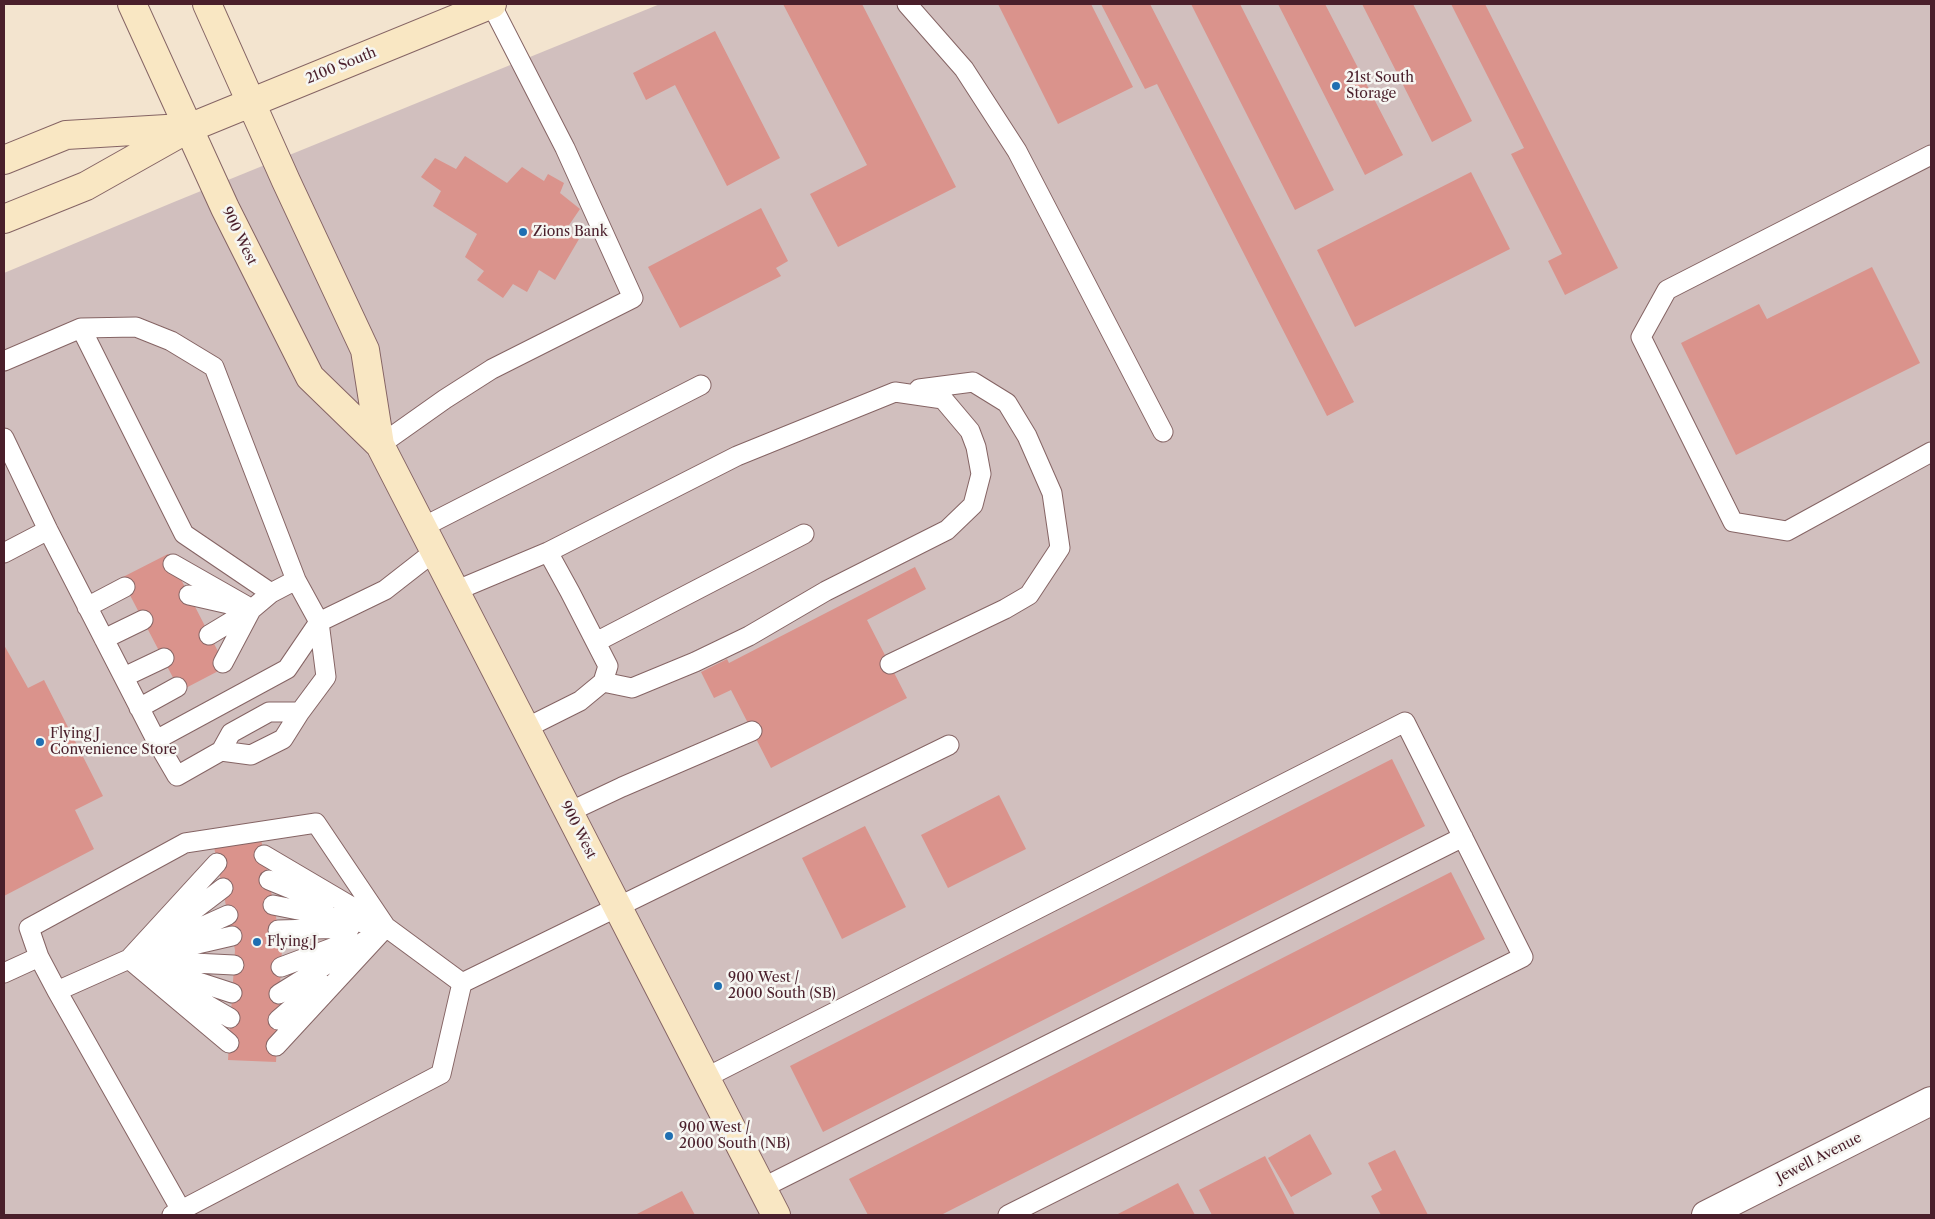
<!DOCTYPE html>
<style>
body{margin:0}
#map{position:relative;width:1935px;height:1219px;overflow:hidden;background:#f3e4cf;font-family:"Libre Caslon Text",serif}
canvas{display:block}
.frame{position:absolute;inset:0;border:5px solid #4a1f2b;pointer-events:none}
</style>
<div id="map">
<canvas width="1935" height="1219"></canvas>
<div class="frame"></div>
</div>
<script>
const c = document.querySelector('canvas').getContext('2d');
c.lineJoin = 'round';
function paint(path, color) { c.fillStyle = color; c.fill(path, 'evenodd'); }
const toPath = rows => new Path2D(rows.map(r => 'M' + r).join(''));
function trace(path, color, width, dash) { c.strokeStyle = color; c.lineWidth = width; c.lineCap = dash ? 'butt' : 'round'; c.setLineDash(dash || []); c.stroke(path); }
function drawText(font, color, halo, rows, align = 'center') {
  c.font = font + ' "Libre Caslon Text",serif'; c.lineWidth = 5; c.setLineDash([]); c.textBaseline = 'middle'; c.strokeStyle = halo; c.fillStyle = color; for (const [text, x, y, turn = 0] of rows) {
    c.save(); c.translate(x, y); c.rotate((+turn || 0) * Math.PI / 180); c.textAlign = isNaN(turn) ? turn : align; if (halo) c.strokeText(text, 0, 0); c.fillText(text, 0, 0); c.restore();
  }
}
paint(toPath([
 [660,4,1931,4,1931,1215,4,1215,4,273,174,202]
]), '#d1bfbe');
paint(toPath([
 [783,4,862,4,956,187,838,247,810,194,867,165],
 [998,4,1091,4,1133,87,1058,124],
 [1101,4,1150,4,1354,402,1327,416,1157,84,1145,89],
 [1191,4,1240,4,1334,190,1295,210],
 [1278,4,1325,4,1403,155,1365,175],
 [1362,4,1413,4,1472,121,1432,142],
 [1451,4,1485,4,1618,268,1565,295,1548,261,1562,254,1511,154,1524,148],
 [715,31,780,158,727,186,675,85,646,100,633,73],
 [465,156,507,183,522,167,544,181,548,174,564,183,560,193,580,209,565,231,579,239,555,280,539,270,527,292,513,284,503,298,477,280,484,271,465,257,477,234,433,206,441,191,421,177,435,158,456,169],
 [1471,172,1510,249,1355,327,1317,250],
 [761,208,788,261,776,268,781,276,680,328,648,267],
 [1872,267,1920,363,1736,455,1681,343,1759,304,1767,319],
 [168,554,226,667,180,691,121,578],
 [915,567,926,589,867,620,907,698,771,768,731,690,714,698,701,672,727,659,729,663],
 [4,645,28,688,44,680,103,796,75,810,94,849,4,896],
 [1392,759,1425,826,823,1132,790,1066],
 [999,795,1026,849,948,888,921,835],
 [865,826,906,907,842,939,802,858],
 [260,834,282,948,276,1062,228,1060,235,950,213,842],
 [1451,872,1485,939,941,1215,868,1215,849,1179],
 [1310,1134,1332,1174,1291,1197,1268,1158],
 [1395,1150,1428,1215,1381,1215,1371,1196,1382,1190,1368,1163],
 [1265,1156,1295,1215,1212,1215,1199,1190],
 [1178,1183,1195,1215,1116,1215],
 [682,1191,695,1215,635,1215]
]), '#da938c');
const lane = toPath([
 [907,4,964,69,1017,151,1163,432],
 [1931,155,1667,290,1641,337,1733,522,1787,531,1931,452],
 [81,328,184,534,271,593],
 [4,361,81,328,136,327,171,341,214,367,296,580,319,622,326,677,300,712],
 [4,438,48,530,156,740,287,669,319,622,385,590,435,551],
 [380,445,445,399,492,369,633,298,565,148,491,4],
 [423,527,701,385],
 [548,552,737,456,895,392,943,399,970,431,976,447,981,474,973,505,947,530,826,591,749,636,695,662,632,688,603,682],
 [4,553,48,530],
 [173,564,252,609],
 [455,591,548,552,570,592,608,666,603,682,580,701,526,728],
 [189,595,233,605],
 [87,607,125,587],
 [209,635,252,609,271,593,296,580],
 [104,639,143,620],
 [596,642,804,534],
 [223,663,251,610],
 [890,664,1005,609,1029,595,1060,548,1052,493,1027,436,1007,403,973,382,919,389],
 [124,677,164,658],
 [139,708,177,687],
 [156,740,177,776,221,751,251,755,283,739,300,712,269,712,231,733,221,751],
 [569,812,622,787,752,731],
 [264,855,381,924],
 [269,880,325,903],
 [273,905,373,925],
 [168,930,223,888],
 [278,930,350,928],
 [167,951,232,936],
 [137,956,228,915],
 [129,959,217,863],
 [153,961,234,965],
 [140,963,232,993],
 [281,967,348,942],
 [4,973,39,957],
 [173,985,230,1018],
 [57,991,129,959,229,1043],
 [279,994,366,940],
 [278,1020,321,983],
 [276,1046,386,927,462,983],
 [705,1078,1405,722,1523,957,1008,1215],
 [762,1188,1463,837],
 [181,1210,57,991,39,957,29,928,185,843,316,823,386,927],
 [172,1215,441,1074,462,983,949,745]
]);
const street = toPath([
 [1706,1215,1931,1101]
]);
const secondary = toPath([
 [132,4,225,208,310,377,380,445],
 [207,4,286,181,365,350,380,445,776,1215],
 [4,160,66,135,183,128],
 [4,219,86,186,189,128,492,4]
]);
trace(lane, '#856464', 21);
trace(street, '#856464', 30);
trace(secondary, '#856464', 30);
trace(lane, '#fff', 19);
trace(street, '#fff', 28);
trace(secondary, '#f9e7c3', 28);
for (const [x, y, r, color] of [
 [1336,86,5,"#1f6fb2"],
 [523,232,5,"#1f6fb2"],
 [40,742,5,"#1f6fb2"],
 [257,942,5,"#1f6fb2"],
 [718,986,5,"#1f6fb2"],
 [669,1136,5,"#1f6fb2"]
]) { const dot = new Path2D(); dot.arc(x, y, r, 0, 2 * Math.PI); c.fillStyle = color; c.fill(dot); trace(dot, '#f6f6f2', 2); }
drawText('14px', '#4a1f2b', '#f6f6f2', [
 ["2100 South",341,66,-22],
 ["900 West",239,236,64],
 ["900 West",578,830,63],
 ["Jewell Avenue",1819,1158,-27]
]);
drawText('14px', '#4a1f2b', '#f6f6f2', [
 ["21st South",1346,78],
 ["Storage",1346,94],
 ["Zions Bank",533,232],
 ["Flying J",50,734],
 ["Convenience Store",50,750],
 ["Flying J",267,942],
 ["900 West /",728,978],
 ["2000 South (SB)",728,994],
 ["900 West /",679,1128],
 ["2000 South (NB)",679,1144]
], 'left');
</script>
